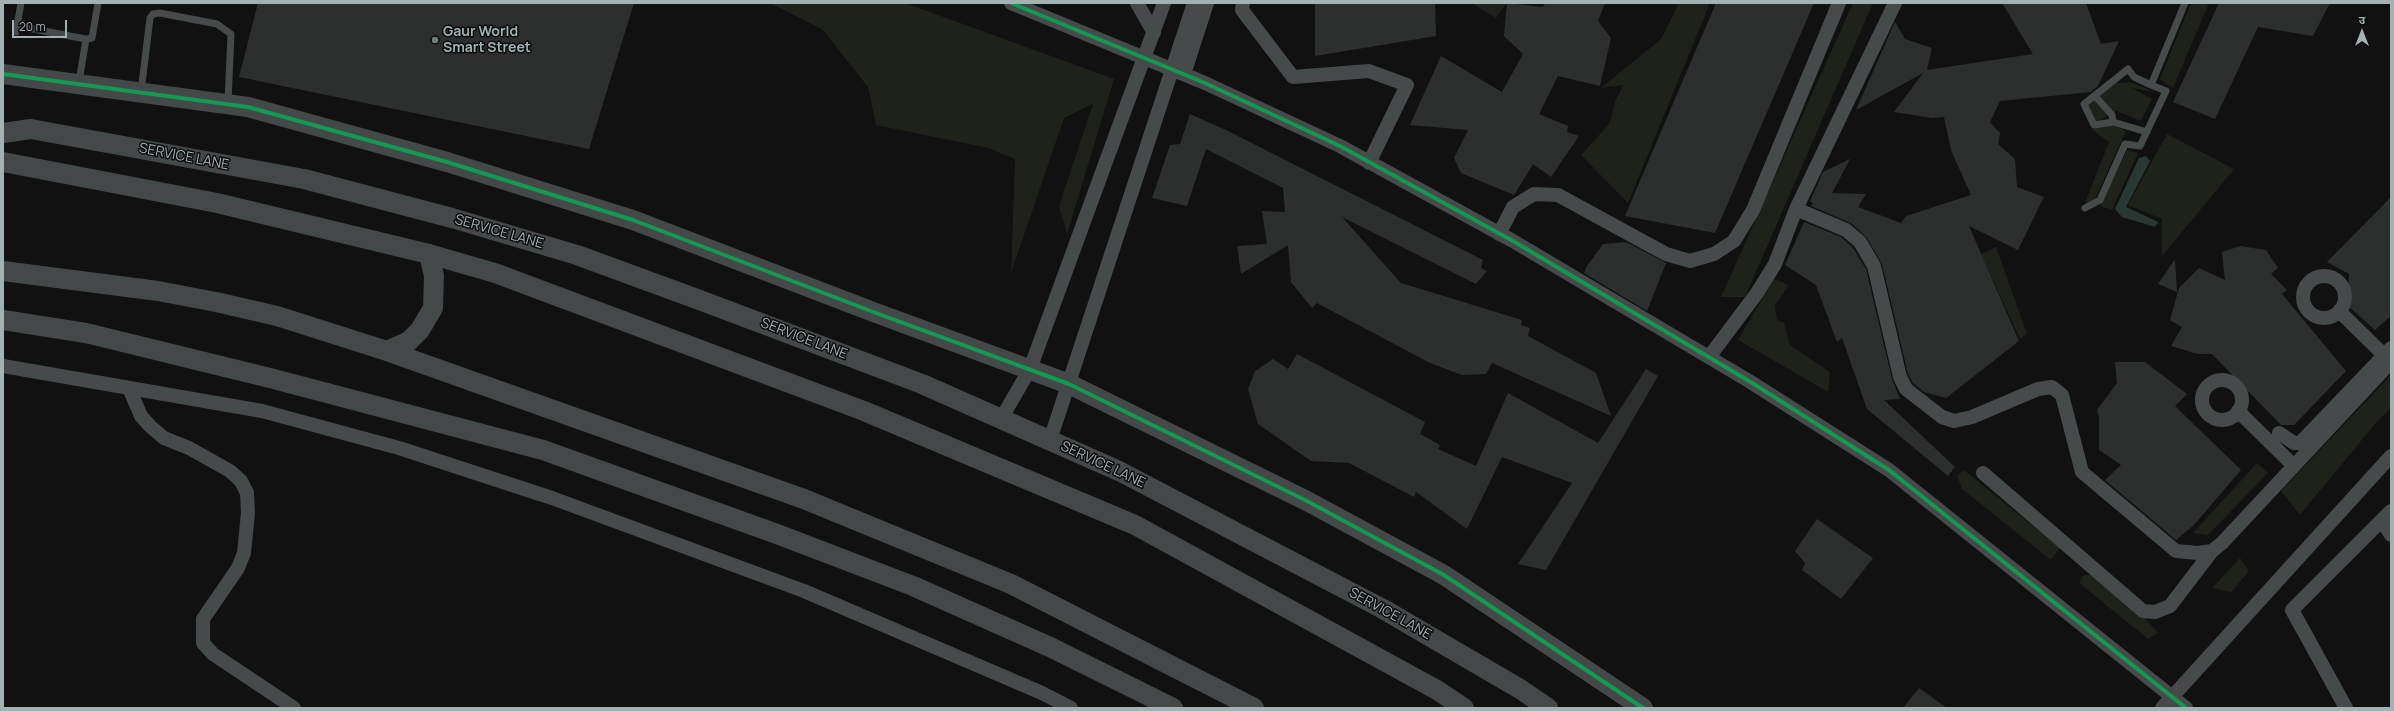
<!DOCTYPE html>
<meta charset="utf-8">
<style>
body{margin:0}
#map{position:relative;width:2394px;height:711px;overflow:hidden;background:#111;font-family:Manrope,"Noto Sans Devanagari",sans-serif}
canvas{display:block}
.frame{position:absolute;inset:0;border:4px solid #a2b2b2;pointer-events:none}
.north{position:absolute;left:2342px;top:12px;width:40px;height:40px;-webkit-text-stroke:3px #0c0c0d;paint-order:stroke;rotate:0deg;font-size:11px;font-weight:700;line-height:16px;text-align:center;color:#a2b2b2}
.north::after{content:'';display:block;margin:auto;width:14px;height:18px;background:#a2b2b2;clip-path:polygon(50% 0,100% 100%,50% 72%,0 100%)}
.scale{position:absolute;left:12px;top:20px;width:55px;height:18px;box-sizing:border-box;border:2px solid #a2b2b2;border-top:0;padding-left:5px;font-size:12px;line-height:14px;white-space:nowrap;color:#a2b2b2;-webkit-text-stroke:3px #0c0c0d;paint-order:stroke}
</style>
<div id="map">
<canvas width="2394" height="711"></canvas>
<div class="frame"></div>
<div class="north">उ</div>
<div class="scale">20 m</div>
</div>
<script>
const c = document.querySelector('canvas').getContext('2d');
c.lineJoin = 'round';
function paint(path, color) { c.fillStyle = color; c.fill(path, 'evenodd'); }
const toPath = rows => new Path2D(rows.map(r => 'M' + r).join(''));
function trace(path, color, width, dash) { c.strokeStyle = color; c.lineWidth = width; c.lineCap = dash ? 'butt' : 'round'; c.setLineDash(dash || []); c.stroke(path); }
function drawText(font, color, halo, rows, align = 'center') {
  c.font = font + ' Manrope,sans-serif'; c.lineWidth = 3; c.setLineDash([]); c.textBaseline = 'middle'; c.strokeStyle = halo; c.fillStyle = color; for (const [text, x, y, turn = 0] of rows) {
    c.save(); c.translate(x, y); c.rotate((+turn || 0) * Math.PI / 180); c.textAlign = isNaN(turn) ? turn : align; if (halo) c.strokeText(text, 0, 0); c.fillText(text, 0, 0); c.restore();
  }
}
paint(toPath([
 [770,3,905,3,1114,79,1067,234,1059,206,1093,104,1064,118,1011,273,1015,159,988,148,876,125,868,87,823,30],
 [1472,3,1507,3,1496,18],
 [1679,3,1710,3,1628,203,1581,155,1610,123,1615,102,1623,85,1601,88,1661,39],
 [1853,3,1873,3,1745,297,1721,297],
 [2191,3,2209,3,2173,88,2160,79],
 [2130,82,2154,92,2132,88,2152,99,2141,121,2117,111,2120,105,2114,114,2098,96,2115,83],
 [2095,100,2110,115,2094,123,2088,104],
 [2110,124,2126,131,2094,201,2085,203,2109,142,2091,129],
 [2167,134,2234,169,2162,256,2162,219,2128,205],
 [2127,150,2138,153,2112,210,2100,206],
 [1996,247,2027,334,2020,339,1981,254],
 [1774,279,1789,285,1775,305,1777,320,1784,323,1790,345,1830,372,1828,392,1738,340],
 [2391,375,2391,408,2374,425,2300,515,2281,491],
 [2257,463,2268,473,2208,535,2193,533],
 [1964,470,2060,548,2051,560,1962,489,1957,475],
 [2240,558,2249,571,2231,592,2212,588],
 [2084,575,2094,575,2143,616,2158,633,2148,639,2079,583]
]), '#1f211b');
paint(toPath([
 [2146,156,2150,161,2126,207,2158,222,2155,227,2122,217,2115,209,2139,158]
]), '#2a3834');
paint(toPath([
 [258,3,634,3,589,149,239,77],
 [1315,3,1435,3,1436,36,1315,56],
 [1507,3,1543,7,1545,3,1605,3,1598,21,1611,38,1600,86,1558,76,1539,114,1568,126,1567,132,1579,136,1551,177,1533,164,1514,195,1461,173,1454,158,1468,130,1410,125,1441,56,1502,92,1523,54,1504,36],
 [1716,3,1814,3,1715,233,1625,216],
 [2002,3,2086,3,2101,44,2119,41,2098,86,2091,92,2000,101,1990,122,2000,133,1998,144,2015,159,2017,187,2044,197,2018,250,1969,226,2019,341,1946,398,1924,392,1913,383,1908,374,1882,264,1867,238,1851,223,1811,206,1813,203,1810,201,1823,172,1850,159,1832,193,1866,194,1858,207,1901,223,1906,216,1971,195,1951,150,1944,117,1932,118,1894,112,1923,73,1856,110,1895,22,1905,39,1932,48,1927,70,2033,54],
 [2219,3,2330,3,2313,36,2258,27,2215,119,2173,102],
 [1190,114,1226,130,1483,260,1481,268,1487,271,1476,284,1342,217,1401,283,1522,320,1521,325,1530,328,1528,336,1596,373,1611,416,1492,363,1486,374,1462,375,1430,363,1317,303,1312,308,1291,282,1288,245,1241,274,1237,246,1267,244,1262,211,1285,212,1283,188,1206,149,1187,206,1152,198,1170,145,1180,144],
 [2391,197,2391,316,2375,330,2348,306,2349,274,2327,262],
 [1804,222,1841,237,1853,248,1866,269,1892,379,1900,399,1884,400,1955,467,1948,476,1867,409,1842,338,1837,342,1816,285,1785,265],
 [1626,242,1666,263,1647,311,1584,273,1587,266,1603,244],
 [2240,246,2266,250,2278,268,2271,274,2287,290,2282,294,2346,371,2294,425,2281,425,2212,354,2198,354,2171,346,2182,327,2170,320,2179,288,2199,268,2225,280,2222,252],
 [2175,259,2177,292,2158,284],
 [1297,354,1425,422,1420,434,1440,445,1438,449,1476,466,1508,393,1598,443,1646,369,1658,376,1546,570,1518,564,1572,483,1502,457,1467,529,1416,492,1414,497,1349,463,1311,461,1258,424,1248,389,1255,371,1273,359,1288,369],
 [2115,362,2145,362,2187,394,2175,406,2241,470,2194,525,2176,540,2105,480,2121,465,2099,450,2099,417,2097,410,2117,383],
 [1817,519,1873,558,1841,599,1802,570,1805,563,1795,551],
 [1919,688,1947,708,1903,708]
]), '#2d2f2f');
trace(toPath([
 [17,26,86,39,92,38,98,3],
 [16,32,21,3],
 [79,82,86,39],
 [141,92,150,18,153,14,160,13,217,24,231,34,228,102],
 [2095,96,2112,115,2113,122],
 [2147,132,2113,122,2094,125,2084,104,2128,69,2134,77,2151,85],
 [2085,208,2100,200,2125,144,2140,146,2166,91,2151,85,2185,3]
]), '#464a4a', 7);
trace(toPath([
 [1011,3,1205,83,1340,146,1513,241,1749,381,1889,470,2186,708],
 [1137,3,1154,33],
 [1243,3,1242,10,1293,77,1369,71,1407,85,1369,163],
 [1184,74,1207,3],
 [1796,209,1846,230,1860,242,1874,266,1900,377,1906,389,1942,417,1954,421,1972,417,2038,389,2052,387,2062,395,2082,472,2176,551,2198,553,2212,551,2222,543,2391,362],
 [1499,234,1513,207,1534,194,1558,195,1666,254,1690,261,1714,254,1734,241,1753,210,1839,3],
 '2303 297a21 21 0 1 1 42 0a21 21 0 1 1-42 0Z',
 [2339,311,2390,361],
 [1709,357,1757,293,1775,264,1796,209,1895,3],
 [3,366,262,411,399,448,552,498,804,591,1042,693,1071,708],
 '2202 400a20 20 0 1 1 40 0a20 20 0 1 1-40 0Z',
 [129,388,141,416,151,427,164,438,189,448,230,471,241,481,247,493,248,513,244,553,238,568,203,619,203,643,213,654,294,708],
 [2238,411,2294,466],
 [1001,419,1030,369,1164,3],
 [2279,433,2294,443,2300,443,2391,348],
 [1050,440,1194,3],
 [1983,473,2143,611,2155,612,2170,606,2212,551],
 [2382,521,2391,535],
 [2162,708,2391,456],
 [2346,708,2292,610,2391,511]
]), '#464a4a', 14);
trace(toPath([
 [3,74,248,107,447,162,633,220,876,313,1069,384,1307,501,1444,575,1643,708],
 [3,133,31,129,304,179,452,218,577,255,705,302,922,384,1119,471,1383,609,1520,689,1548,708],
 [3,162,217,203,429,254,495,273,864,411,1135,525,1437,690,1464,708],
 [3,271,158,291,216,302,277,316,387,351,804,499,1011,584,1254,708],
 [3,320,86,333,270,378,543,450,777,534,913,586,1050,647,1173,708],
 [387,351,409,341,420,330,433,308,434,276,429,254]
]), '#444848', 20);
trace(toPath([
 [1011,3,1205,83,1340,146,1513,241,1749,381,1889,470,2186,708],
 [3,74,248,107,447,162,633,220,876,313,1069,384,1307,501,1444,575,1643,708]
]), '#139951', 4);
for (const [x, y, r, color] of [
 [435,40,4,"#6f7a7a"]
]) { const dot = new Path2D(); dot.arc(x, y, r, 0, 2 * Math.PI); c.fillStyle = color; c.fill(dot); trace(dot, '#0c0c0d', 1.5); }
drawText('bold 14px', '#a2b2b2', '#0c0c0d', [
 ["Gaur World",443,32],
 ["Smart Street",443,48]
], 'left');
drawText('14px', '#a2b2b2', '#0c0c0d', [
 ["SERVICE LANE",184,157,11],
 ["SERVICE LANE",499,232,16],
 ["SERVICE LANE",804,339,21],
 ["SERVICE LANE",1103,465,25],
 ["SERVICE LANE",1390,614,29]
]);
</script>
